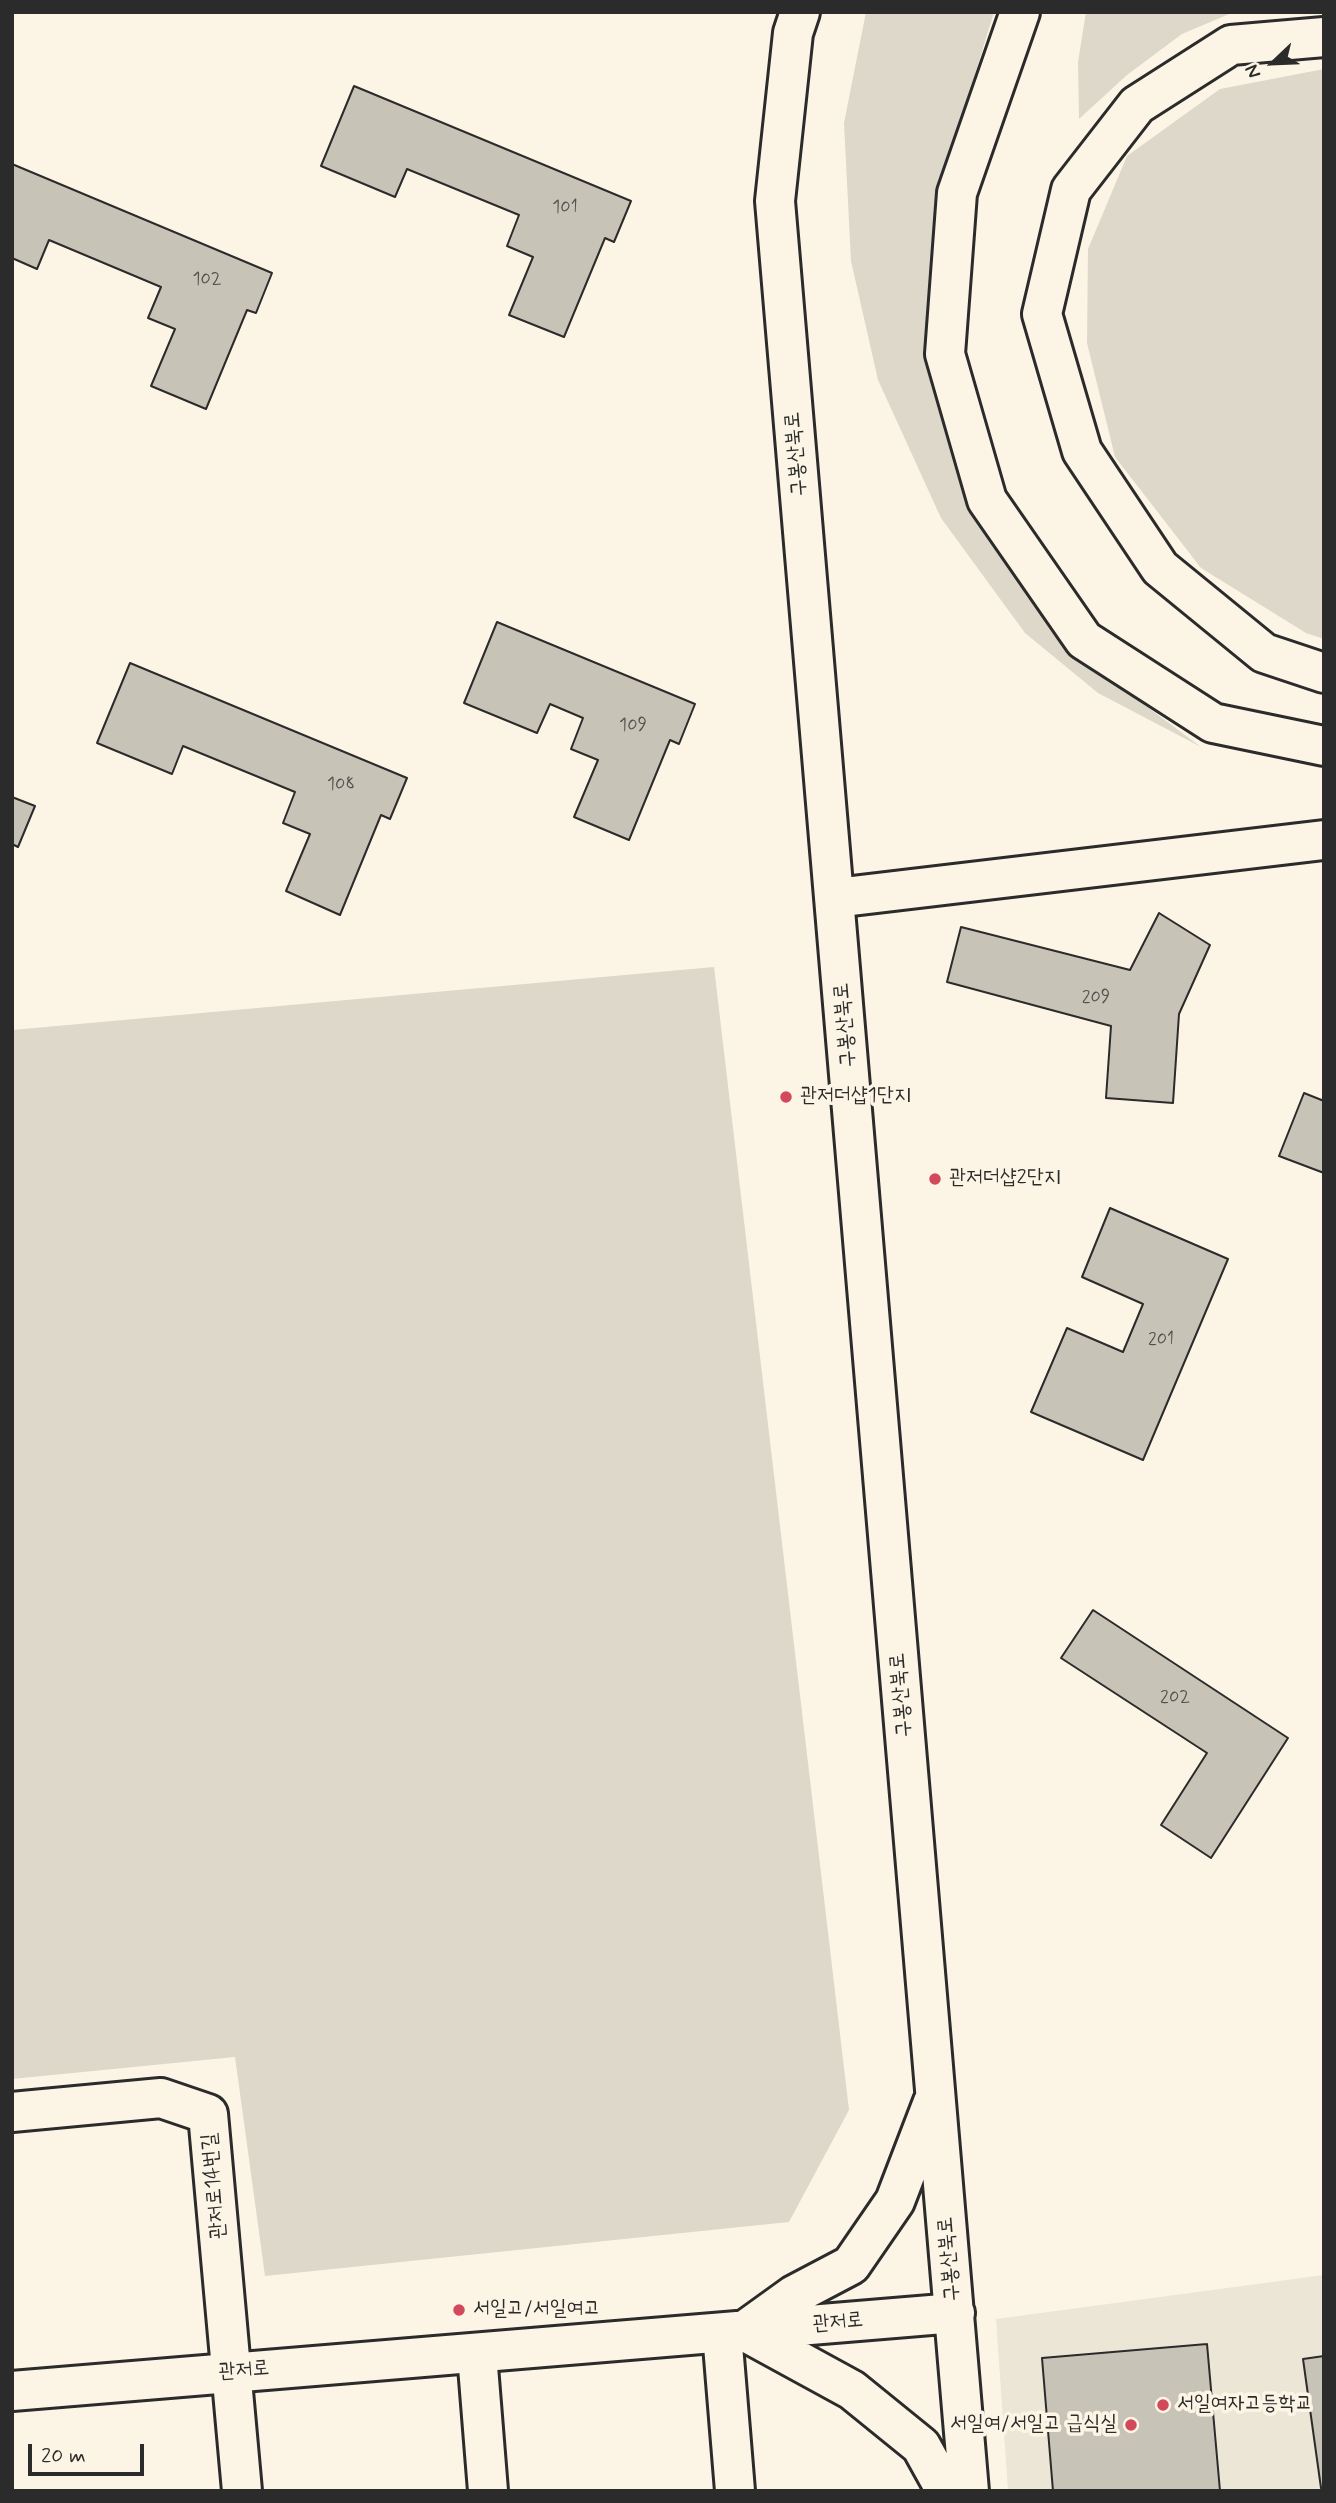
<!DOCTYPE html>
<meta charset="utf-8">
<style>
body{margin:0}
#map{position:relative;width:1336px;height:2503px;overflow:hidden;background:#fcf5e5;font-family:Mynerve,sans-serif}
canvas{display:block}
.frame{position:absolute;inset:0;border:14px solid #2b2b2b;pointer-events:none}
.north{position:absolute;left:1238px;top:28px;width:70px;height:70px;-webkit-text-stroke:5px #fcf5e5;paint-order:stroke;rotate:247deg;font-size:19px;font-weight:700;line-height:28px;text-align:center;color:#2b2b2b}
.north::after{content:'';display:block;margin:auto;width:24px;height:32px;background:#2b2b2b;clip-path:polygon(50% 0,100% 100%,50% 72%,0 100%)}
.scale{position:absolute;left:28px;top:2444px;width:116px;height:32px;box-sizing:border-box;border:4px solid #2b2b2b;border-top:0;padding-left:9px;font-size:21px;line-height:24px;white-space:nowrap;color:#2b2b2b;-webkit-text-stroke:5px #fcf5e5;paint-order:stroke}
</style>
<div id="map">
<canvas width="1336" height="2503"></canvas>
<div class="frame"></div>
<div class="north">N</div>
<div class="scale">20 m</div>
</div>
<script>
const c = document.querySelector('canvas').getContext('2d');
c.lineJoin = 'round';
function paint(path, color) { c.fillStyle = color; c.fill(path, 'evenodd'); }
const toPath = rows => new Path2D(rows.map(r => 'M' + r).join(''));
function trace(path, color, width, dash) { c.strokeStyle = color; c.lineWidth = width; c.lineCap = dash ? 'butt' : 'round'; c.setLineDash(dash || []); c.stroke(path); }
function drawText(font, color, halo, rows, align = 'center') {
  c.font = font + ' Mynerve,"Poor Story",sans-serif'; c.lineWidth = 7; c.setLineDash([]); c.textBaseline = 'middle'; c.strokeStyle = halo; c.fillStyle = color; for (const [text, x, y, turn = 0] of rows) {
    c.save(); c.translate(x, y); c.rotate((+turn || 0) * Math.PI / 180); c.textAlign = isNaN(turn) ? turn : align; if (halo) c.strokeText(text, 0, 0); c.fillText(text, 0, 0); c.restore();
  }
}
paint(toPath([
 [1324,2275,1324,2491,1008,2491,996,2319]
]), '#ece6d7');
paint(toPath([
 [866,12,994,12,941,186,926,338,973,504,1071,650,1201,747,1098,693,1025,633,941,518,878,380,851,261,844,123],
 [1086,12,1234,12,1182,34,1127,75,1079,119,1078,62],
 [1324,69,1324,639,1306,633,1201,568,1115,457,1087,343,1088,249,1127,156,1220,89],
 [714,967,849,2110,789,2222,265,2276,235,2057,12,2079,12,1030]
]), '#ded8ca');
const building = toPath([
 [354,86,631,201,614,242,605,238,564,337,509,315,533,257,507,246,519,215,407,169,395,197,321,166,354,86],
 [12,164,272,273,256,313,247,310,206,409,151,386,175,329,148,318,161,287,49,240,37,269,12,258,12,164],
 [497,622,695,704,679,744,670,740,629,840,574,817,598,760,571,749,583,718,550,704,537,733,464,703,497,622],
 [130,663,407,778,390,819,381,815,340,915,286,891,310,834,283,823,295,792,183,746,172,774,97,743,130,663],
 [12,797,35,806,18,847,12,844,12,797],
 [1159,913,1210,945,1179,1014,1173,1103,1106,1098,1111,1026,947,982,961,927,1130,970,1159,913],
 [1304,1093,1324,1101,1324,1173,1279,1156,1304,1093],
 [1110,1208,1228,1259,1143,1460,1031,1412,1067,1328,1123,1352,1143,1304,1082,1277,1110,1208],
 [1093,1610,1288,1738,1211,1858,1161,1825,1207,1753,1061,1658,1093,1610],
 [1207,2344,1220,2491,1053,2491,1042,2358,1207,2344],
 [1324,2356,1324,2488,1321,2488,1303,2359,1324,2356]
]);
paint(building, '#c8c3b7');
trace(building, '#2b2b2b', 2);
const street = toPath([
 [835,898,1324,840],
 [12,2112,161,2098,208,2114,242,2491],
 [722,2333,735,2491],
 [477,2354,488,2491]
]);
const secondary = toPath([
 [800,12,793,33,775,201,969,2491],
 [744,2331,794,2295,851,2265,895,2201,933,2102],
 [744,2331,852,2390,921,2446,946,2491],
 [12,2391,955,2313]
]);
const highway = toPath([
 [1020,12,957,193,945,354,987,500,1084,640,1213,723,1324,746],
 [1324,37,1231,45,1137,105,1071,190,1042,314,1082,451,1160,568,1264,653,1324,673]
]);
trace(street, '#2b2b2b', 44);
trace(secondary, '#2b2b2b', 44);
trace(highway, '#2b2b2b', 44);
trace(street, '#fcf5e5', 38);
trace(secondary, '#fcf5e5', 38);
trace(highway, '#fcf5e5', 38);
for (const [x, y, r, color] of [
 [786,1097,7,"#d1495b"],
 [935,1179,7,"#d1495b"],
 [459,2310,7,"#d1495b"],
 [1163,2405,7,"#d1495b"],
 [1131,2425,7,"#d1495b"]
]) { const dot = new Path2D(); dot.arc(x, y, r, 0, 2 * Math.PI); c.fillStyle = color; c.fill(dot); trace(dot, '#fcf5e5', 2.5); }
drawText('18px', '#52514e', null, [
 ["101",565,208],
 ["102",207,280],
 ["109",633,726],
 ["108",341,785],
 ["209",1096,998],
 ["201",1161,1340],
 ["202",1175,1698]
]);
drawText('21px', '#2b2b2b', '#fcf5e5', [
 ["구봉산북로",797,454,-95],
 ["구봉산북로",846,1025,-95],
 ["구봉산북로",902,1695,-95],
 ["관저로14번길",215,2186,-95],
 ["구봉산북로",950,2259,-95],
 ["관저로",838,2323,-5],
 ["관저로",244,2371,-4]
]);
drawText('21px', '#2b2b2b', '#fcf5e5', [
 ["관저더샵1단지",800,1097],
 ["관저더샵2단지",949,1179],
 ["서일고/서일여고",473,2310],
 ["서일여자고등학교",1177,2405],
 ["서일여/서일고 급식실",1117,2425,"right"]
], 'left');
</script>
